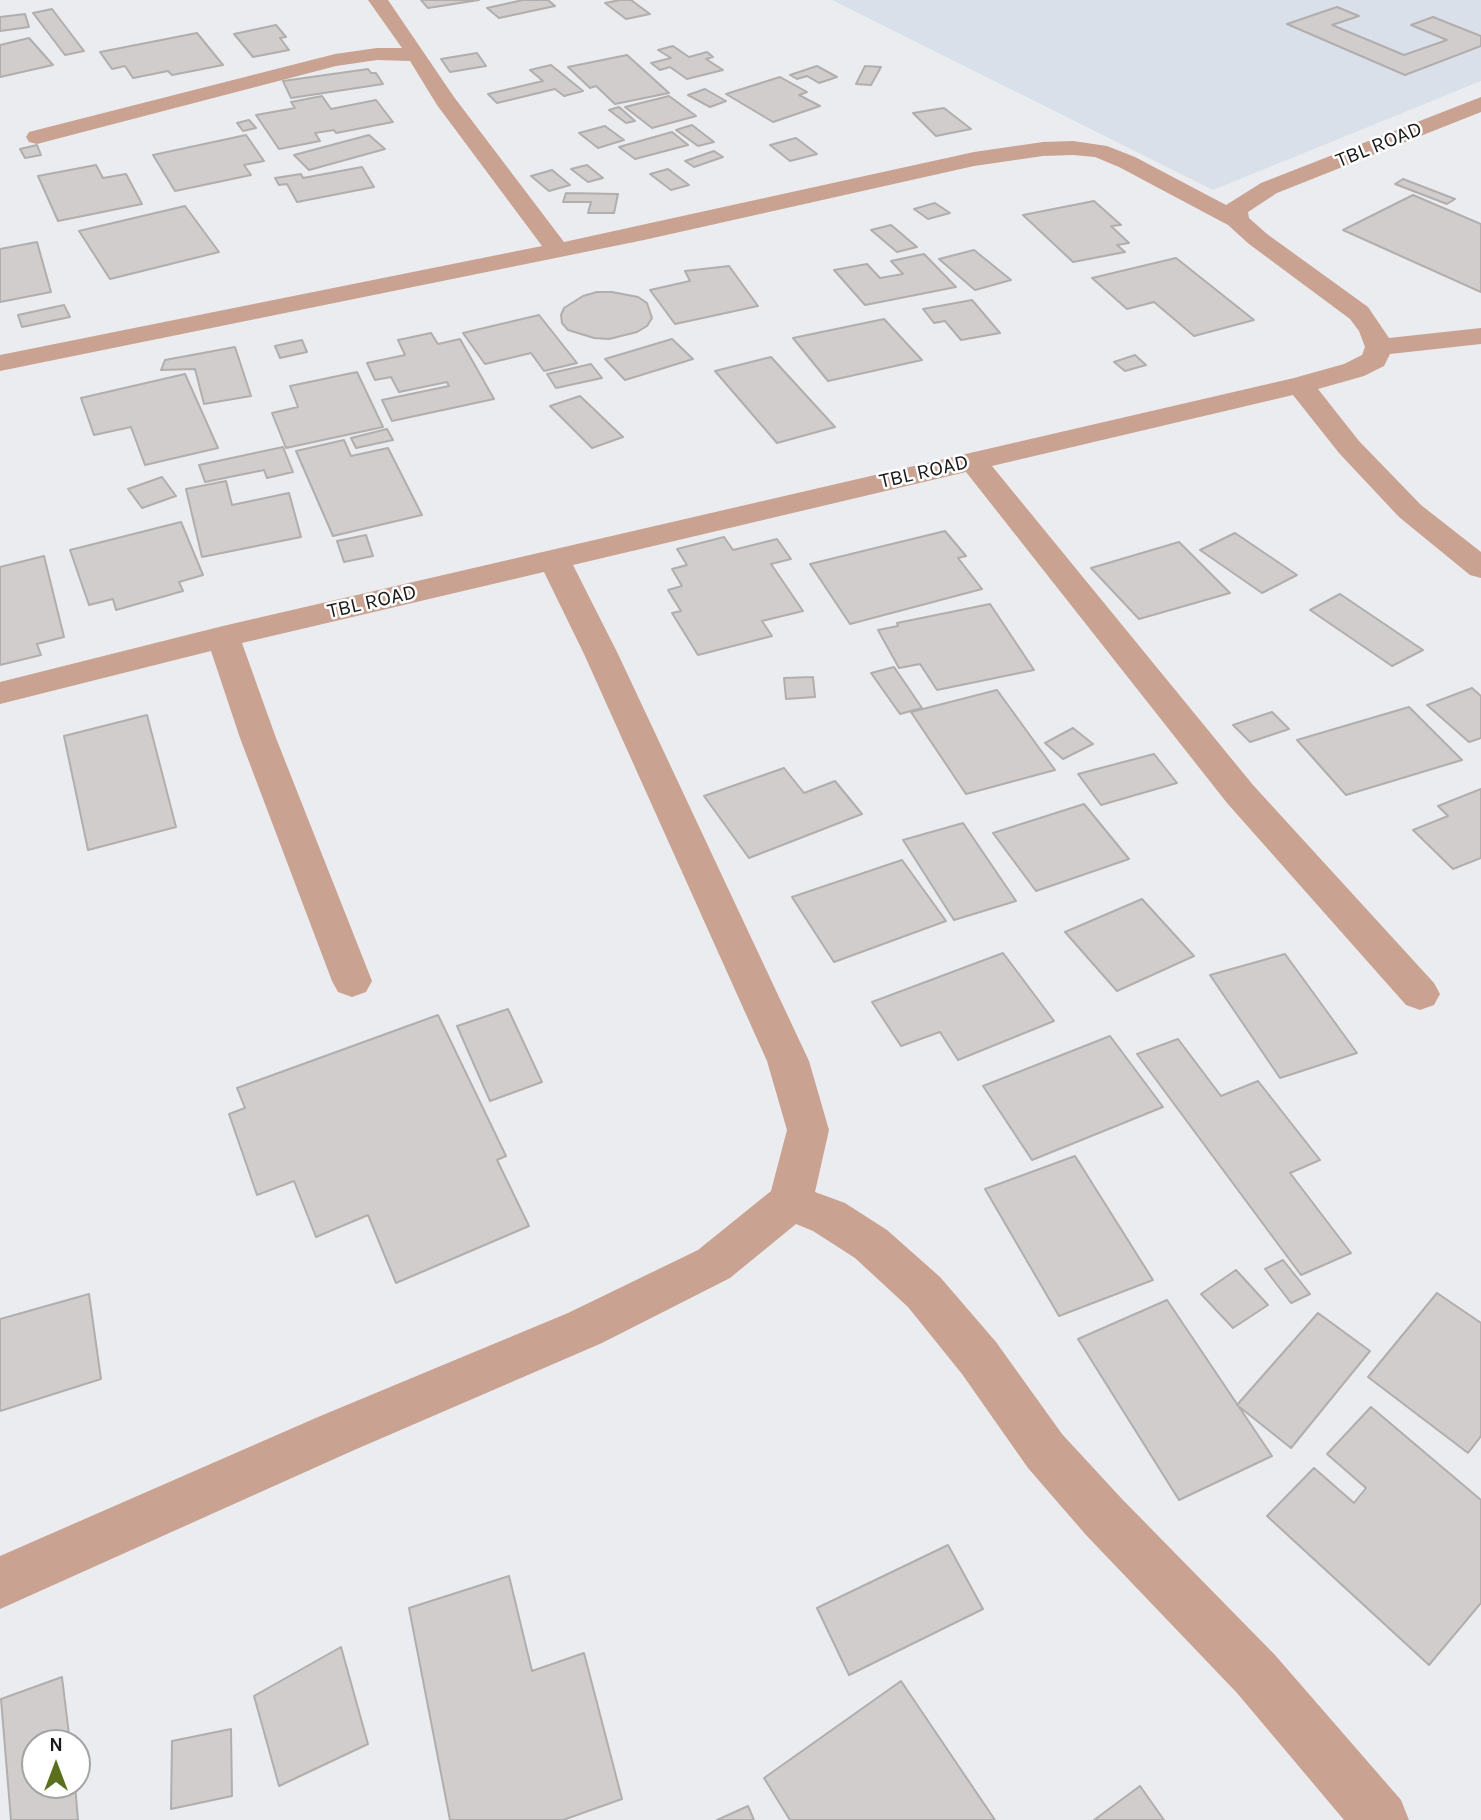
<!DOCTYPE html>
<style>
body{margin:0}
#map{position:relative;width:1481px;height:1820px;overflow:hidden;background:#ebecef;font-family:Karla,sans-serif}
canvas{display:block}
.north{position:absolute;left:21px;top:1729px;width:70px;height:70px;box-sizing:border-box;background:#fff;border:2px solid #a3a3a4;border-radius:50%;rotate:0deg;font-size:19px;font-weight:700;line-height:28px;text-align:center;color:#1a1a1b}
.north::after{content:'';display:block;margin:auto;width:24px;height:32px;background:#5c6f1d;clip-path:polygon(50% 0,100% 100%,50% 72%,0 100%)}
</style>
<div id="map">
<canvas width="1481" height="1820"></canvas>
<div class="north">N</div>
</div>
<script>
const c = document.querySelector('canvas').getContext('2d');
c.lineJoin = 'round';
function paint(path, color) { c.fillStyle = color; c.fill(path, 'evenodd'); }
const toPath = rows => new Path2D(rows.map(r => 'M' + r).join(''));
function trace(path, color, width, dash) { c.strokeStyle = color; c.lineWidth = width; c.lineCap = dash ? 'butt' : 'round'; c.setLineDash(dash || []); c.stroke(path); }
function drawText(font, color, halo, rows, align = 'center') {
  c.font = font + ' Karla,sans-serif'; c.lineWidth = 5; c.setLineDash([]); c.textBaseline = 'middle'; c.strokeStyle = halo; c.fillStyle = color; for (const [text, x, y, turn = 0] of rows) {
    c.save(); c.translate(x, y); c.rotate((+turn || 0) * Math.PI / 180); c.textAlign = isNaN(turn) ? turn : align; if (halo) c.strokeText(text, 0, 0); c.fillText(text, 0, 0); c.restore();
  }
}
paint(toPath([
 [832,0,1481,0,1481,81,1213,190]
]), '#dae0e9');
const building = toPath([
 [421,0,479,0,428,8,421,0],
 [523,0,548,0,555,6,499,18,487,8,523,0],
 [620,0,631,0,650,14,626,19,605,3,620,0],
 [1337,7,1359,16,1332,25,1404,55,1447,40,1411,25,1433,17,1481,36,1481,46,1405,75,1287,24,1337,7],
 [52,9,84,51,65,55,33,13,52,9],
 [25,14,29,27,0,31,0,17,25,14],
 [276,25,286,37,280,38,289,50,253,57,234,34,276,25],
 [197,33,223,65,172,75,168,71,133,78,125,66,112,69,100,52,197,33],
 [29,38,53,65,0,77,0,45,29,38],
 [673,46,689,57,707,52,713,57,706,59,723,70,687,79,670,67,660,70,651,63,671,58,658,50,673,46],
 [477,53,486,66,450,72,441,59,477,53],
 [627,55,669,93,615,104,596,86,590,88,568,67,627,55],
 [551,65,583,91,564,96,555,89,497,103,488,94,543,81,530,70,551,65],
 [817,66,837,77,819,83,807,76,797,79,790,75,817,66],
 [865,66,881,67,871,85,856,84,865,66],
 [368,69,371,73,376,73,383,84,291,98,283,81,368,69],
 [780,77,807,92,799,95,820,106,773,122,726,94,780,77],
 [705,89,726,101,710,107,688,95,705,89],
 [322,96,331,109,376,100,393,122,336,133,334,130,315,133,320,141,279,149,256,115,295,108,291,102,322,96],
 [669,96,696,116,652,128,625,107,669,96],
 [619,107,635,121,626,123,609,110,619,107],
 [944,108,971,129,936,136,913,113,944,108],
 [249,120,256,128,243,131,237,123,249,120],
 [692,125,714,142,698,146,676,130,692,125],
 [605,126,624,140,598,148,579,133,605,126],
 [672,132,688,145,635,159,619,147,672,132],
 [246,135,264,161,244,165,251,175,175,191,153,155,246,135],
 [369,135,385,149,309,170,294,155,369,135],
 [796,138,817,154,790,161,770,145,796,138],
 [37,145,41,155,25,158,20,149,37,145],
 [714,151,723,157,694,167,685,161,714,151],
 [96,165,103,178,126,174,142,204,58,221,38,176,96,165],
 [587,165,603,178,588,182,571,169,587,165],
 [362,167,374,187,297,202,287,184,279,185,275,178,301,174,303,178,362,167],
 [668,169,689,185,671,190,650,174,668,169],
 [552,170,570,185,549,191,531,176,552,170],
 [1403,179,1455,199,1447,204,1395,184,1403,179],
 [566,193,618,194,614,213,588,213,591,202,563,202,566,193],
 [1413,195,1481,224,1481,292,1343,230,1413,195],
 [1094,201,1121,225,1111,226,1129,243,1117,245,1125,252,1073,262,1023,215,1094,201],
 [935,203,950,213,928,219,914,209,935,203],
 [185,206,219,252,110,279,79,231,185,206],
 [891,225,917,247,897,252,871,230,891,225],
 [37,242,51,292,0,302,0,249,37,242],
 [974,250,1011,280,975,290,939,259,974,250],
 [924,254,956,287,865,305,834,270,867,264,880,278,903,274,891,261,924,254],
 [1176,258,1254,320,1194,336,1154,302,1127,309,1092,278,1176,258],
 [729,266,758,306,675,324,650,290,690,281,685,271,729,266],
 [597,292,612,292,638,297,647,303,652,318,647,326,637,332,609,339,594,338,568,330,562,323,561,315,564,308,583,296,597,292],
 [972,300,1000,333,961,340,945,321,934,323,923,309,972,300],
 [64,305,70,317,22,327,18,315,64,305],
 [539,315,577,363,544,371,531,353,485,364,463,333,539,315],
 [884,319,922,360,828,381,793,338,884,319],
 [431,333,438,344,460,339,494,399,392,421,382,400,449,386,447,382,399,392,391,377,375,380,367,363,405,355,398,340,431,333],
 [672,339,693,359,625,380,605,359,672,339],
 [302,340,307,352,280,358,275,346,302,340],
 [235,347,251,396,204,404,195,369,161,370,165,360,235,347],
 [1135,355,1146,365,1125,371,1114,362,1135,355],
 [771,357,835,427,777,443,715,371,771,357],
 [591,364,602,378,556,388,547,374,591,364],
 [357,372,383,427,286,448,272,413,298,407,290,386,357,372],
 [185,374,218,448,145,465,131,427,94,435,81,398,185,374],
 [580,396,623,437,592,448,550,406,580,396],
 [387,429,393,440,356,448,351,438,387,429],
 [344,440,351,456,388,448,422,515,333,536,296,451,344,440],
 [283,447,293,472,267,478,264,470,205,482,199,465,283,447],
 [162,477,176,496,142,508,128,489,162,477],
 [226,481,232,505,289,493,301,537,202,557,186,489,226,481],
 [181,522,203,575,179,582,183,591,116,610,113,599,89,605,70,550,181,522],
 [945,531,966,556,958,558,982,589,850,624,810,564,945,531],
 [1235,533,1297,575,1262,593,1200,550,1235,533],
 [366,535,373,556,344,562,337,541,366,535],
 [724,537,733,550,777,539,791,559,771,564,803,611,762,621,772,636,698,655,672,613,681,611,668,590,682,586,672,569,687,565,677,549,724,537],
 [1179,542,1230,593,1139,619,1091,568,1179,542],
 [44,556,64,637,37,644,41,655,0,665,0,567,44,556],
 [1340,594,1423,650,1392,666,1310,610,1340,594],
 [990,604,1034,670,937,690,920,664,899,668,878,630,898,626,897,623,990,604],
 [894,667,922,708,900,714,871,673,894,667],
 [813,677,815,697,786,699,784,678,813,677],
 [1472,688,1481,696,1481,738,1469,742,1427,705,1472,688],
 [997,690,1055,770,966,794,911,712,997,690],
 [1409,707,1462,760,1346,795,1297,740,1409,707],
 [1272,712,1289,729,1250,742,1233,725,1272,712],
 [147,715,176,827,88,850,64,736,147,715],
 [1073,728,1093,744,1063,759,1045,743,1073,728],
 [1154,754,1177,783,1101,805,1078,774,1154,754],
 [784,768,804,793,835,781,862,814,749,858,704,796,784,768],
 [1481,789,1481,858,1453,869,1413,830,1448,816,1438,806,1481,789],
 [1084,804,1129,859,1036,891,993,833,1084,804],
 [963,823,1016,901,954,920,903,840,963,823],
 [902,860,946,921,834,962,792,897,902,860],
 [1142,899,1194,956,1117,991,1065,932,1142,899],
 [1003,953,1054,1021,958,1060,940,1032,901,1046,872,1002,1003,953],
 [1285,954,1357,1053,1280,1078,1210,975,1285,954],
 [508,1009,542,1082,490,1101,457,1026,508,1009],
 [438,1015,506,1156,497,1160,529,1226,396,1283,368,1215,316,1237,294,1181,257,1195,229,1114,245,1108,237,1088,438,1015],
 [1110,1036,1163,1107,1032,1160,983,1086,1110,1036],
 [1178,1039,1221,1096,1258,1081,1320,1160,1290,1173,1351,1253,1301,1275,1137,1054,1178,1039],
 [1075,1156,1153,1280,1059,1316,985,1189,1075,1156],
 [1283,1260,1310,1294,1291,1303,1265,1269,1283,1260],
 [1236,1270,1268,1305,1233,1328,1201,1294,1236,1270],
 [1437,1293,1481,1323,1481,1436,1468,1453,1368,1377,1437,1293],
 [89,1294,101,1379,0,1411,0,1319,89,1294],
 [1167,1300,1272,1456,1179,1500,1078,1339,1167,1300],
 [1318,1313,1370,1351,1291,1448,1237,1405,1318,1313],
 [1371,1407,1481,1500,1481,1603,1429,1665,1267,1516,1314,1468,1354,1503,1366,1488,1327,1454,1371,1407],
 [948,1545,983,1609,849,1675,817,1608,948,1545],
 [509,1576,532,1671,584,1653,622,1799,563,1820,450,1820,409,1608,509,1576],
 [341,1647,368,1744,279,1786,254,1696,341,1647],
 [62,1677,70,1743,35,1743,35,1785,75,1785,78,1820,11,1820,1,1699,62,1677],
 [901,1681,995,1820,790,1820,764,1778,901,1681],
 [231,1729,232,1796,171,1809,172,1741,231,1729],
 [1140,1786,1164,1820,1094,1820,1140,1786],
 [748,1806,754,1820,717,1820,748,1806]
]);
paint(building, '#d0cdcc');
trace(building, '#b1aead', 2);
paint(toPath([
 [368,0,388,0,454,97,564,242,974,152,1043,142,1073,141,1107,146,1135,157,1226,205,1261,183,1481,97,1481,112,1277,193,1248,212,1249,218,1267,234,1368,307,1389,338,1481,328,1481,344,1390,354,1384,366,1364,376,1318,389,1359,441,1421,505,1481,552,1481,578,1470,575,1399,517,1339,453,1293,395,992,466,1253,785,1434,983,1440,994,1434,1005,1420,1010,1406,1005,1227,803,966,472,573,565,618,654,809,1061,829,1130,815,1192,845,1203,887,1230,940,1277,996,1342,1062,1434,1122,1499,1275,1655,1401,1800,1409,1820,1344,1820,1237,1693,1086,1535,1028,1468,962,1374,908,1307,855,1258,813,1231,796,1224,730,1278,602,1343,352,1451,0,1609,0,1556,318,1417,568,1313,698,1250,771,1191,787,1130,767,1061,584,654,544,572,242,643,276,738,372,981,366,992,352,997,338,992,332,981,240,738,211,651,0,704,0,682,223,626,1294,378,1344,364,1362,355,1365,347,1359,331,1350,319,1249,244,1228,225,1119,167,1095,157,1073,155,1043,156,974,166,644,240,0,371,0,355,542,246,437,105,410,61,377,60,336,66,37,144,29,142,26,137,29,132,335,54,377,48,402,48,368,0]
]), '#c9a291');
drawText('21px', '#1a1a1b', '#fff', [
 ["TBL ROAD",1379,145,-22],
 ["TBL ROAD",924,472,-13],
 ["TBL ROAD",372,602,-13]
]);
</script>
